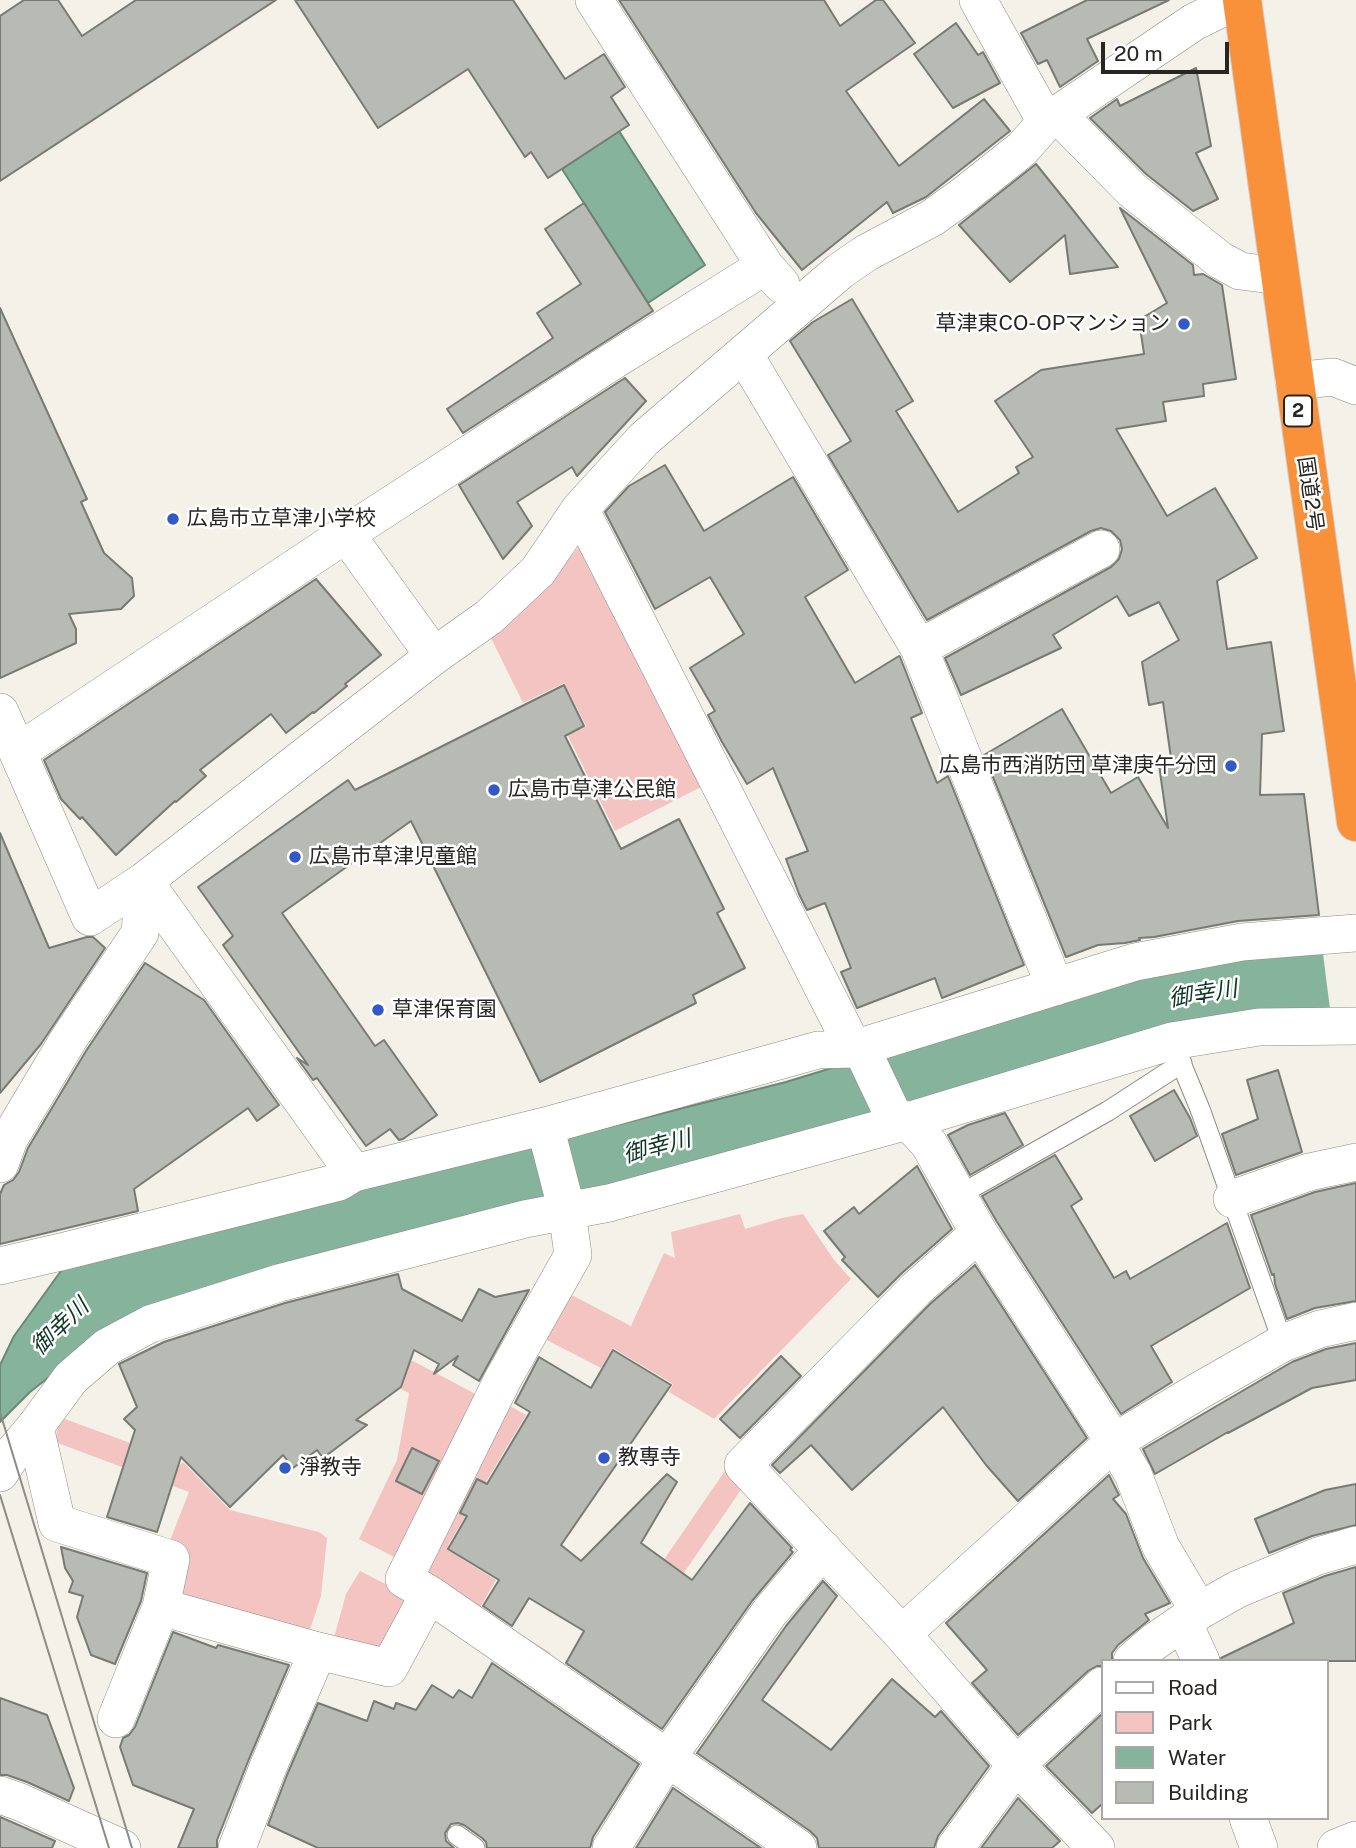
<!DOCTYPE html>
<meta charset="utf-8">
<style>
body{margin:0}
#map{position:relative;width:1356px;height:1848px;overflow:hidden;background:#f4f1e8;font-family:"Public Sans",sans-serif}
canvas{display:block}
.legend{position:absolute;left:1101px;top:1659px;width:228px;height:161px;box-sizing:border-box;background:#fff;border:2px solid #a9a8a7;margin:0;padding:9px 12px;list-style:none;font-size:21px;color:#282623}
.legend li{display:flex;align-items:center;gap:14px;height:35px}
.legend b{width:35px;border:2px solid #a9a8a7}
.scale{position:absolute;left:1101px;top:42px;width:128px;height:32px;box-sizing:border-box;border:4px solid #282623;border-top:0;padding-left:9px;font-size:21px;line-height:24px;white-space:nowrap;color:#282623;-webkit-text-stroke:5px #fff;paint-order:stroke}
</style>
<div id="map">
<canvas width="1356" height="1848"></canvas>
<ul class="legend">
<li><b style="height:9px;background:#fff"></b>Road</li>
<li><b style="height:19px;background:#f4c4c2"></b>Park</li>
<li><b style="height:19px;background:#86b39b"></b>Water</li>
<li><b style="height:19px;background:#b7bbb3"></b>Building</li>
</ul>
<div class="scale">20 m</div>
</div>
<script>
const c = document.querySelector('canvas').getContext('2d');
c.lineJoin = 'round';
function paint(path, color) { c.fillStyle = color; c.fill(path, 'evenodd'); }
const toPath = rows => new Path2D(rows.map(r => 'M' + r).join(''));
function trace(path, color, width, dash) { c.strokeStyle = color; c.lineWidth = width; c.lineCap = dash ? 'butt' : 'round'; c.setLineDash(dash || []); c.stroke(path); }
function drawText(font, color, halo, rows, align = 'center') {
  c.font = font + ' "Public Sans","Noto Sans JP",sans-serif'; c.lineWidth = 5; c.setLineDash([]); c.textBaseline = 'middle'; c.strokeStyle = halo; c.fillStyle = color; for (const [text, x, y, turn = 0] of rows) {
    c.save(); c.translate(x, y); c.rotate((+turn || 0) * Math.PI / 180); c.textAlign = isNaN(turn) ? turn : align; if (halo) c.strokeText(text, 0, 0); c.fillText(text, 0, 0); c.restore();
  }
}
paint(toPath([
 [584,541,705,785,615,831,568,736,586,726,564,683,523,703,490,636,546,585],
 [740,1214,745,1229,782,1218,803,1214,834,1260,851,1279,714,1419,669,1392,673,1384,613,1348,601,1368,537,1335,562,1290,631,1326,664,1253,675,1258,671,1232],
 [388,1358,413,1361,483,1398,402,1561,359,1539,397,1460,409,1393,383,1380],
 [501,1401,526,1415,448,1545,465,1555,462,1559,496,1580,479,1609,551,1653,546,1661,415,1572],
 [62,1418,155,1452,173,1471,183,1462,230,1510,319,1532,327,1538,321,1596,307,1639,171,1601,167,1548,189,1492,55,1442,58,1425],
 [729,1465,745,1484,617,1670,608,1641],
 [360,1571,415,1599,383,1659,332,1645,346,1594]
]), '#f4c4c2');
const water = toPath([
 [619,131,705,265,648,303,562,169,619,131],
 [1322,946,1356,1009,95,1341,30,1392,0,1422,0,1365,14,1336,66,1264,786,1082,1083,991,1242,954,1322,946]
]);
paint(water, '#86b39b');
trace(water, '#6a8977', 2);
paint(toPath([
 [1356,945,1356,1009,1330,1009,1322,946]
]), '#f4f1e8');
const building = toPath([
 [24,0,58,0,82,36,136,0,276,0,0,181,0,16,24,0],
 [295,0,513,0,565,79,604,54,625,87,611,97,629,125,548,178,531,152,525,157,468,69,378,128,295,0],
 [619,0,824,0,840,26,876,0,883,0,915,43,846,91,899,166,984,99,1010,131,926,197,893,213,887,202,802,270,756,213,619,0],
 [1087,0,1169,0,1087,39,1098,61,1060,87,1047,60,1038,64,1021,33,1087,0],
 [956,23,978,55,983,52,1000,83,953,108,914,54,956,23],
 [1196,68,1211,146,1196,153,1218,199,1193,211,1146,174,1090,118,1117,99,1120,106,1196,68],
 [1036,164,1069,205,1118,267,1070,274,1065,235,1010,282,959,225,1036,164],
 [584,203,653,311,463,433,447,409,553,338,537,313,581,284,545,229,584,203],
 [1120,208,1193,265,1194,275,1203,274,1222,285,1236,379,1203,384,1204,396,1163,402,1166,421,1116,429,1167,516,1215,488,1257,558,1217,581,1227,649,1271,642,1284,731,1262,734,1260,795,1304,794,1319,915,1238,921,1154,937,1139,938,1140,940,1125,943,1098,945,1066,957,984,755,1062,709,1111,793,1138,777,1168,828,1159,765,1171,758,1163,702,1149,705,1142,662,1179,640,1159,602,1129,616,1117,596,1053,635,1061,648,961,695,945,658,1111,567,1119,559,1122,549,1120,540,1111,531,1101,528,1091,531,927,620,828,455,851,441,790,341,813,322,852,299,913,401,896,411,958,512,1019,473,1016,467,1033,457,995,401,1041,370,1144,354,1139,320,1167,303,1120,208],
 [0,308,87,499,81,502,104,553,132,578,134,596,121,609,69,614,76,629,76,643,0,678,0,308],
 [625,378,646,401,577,476,572,467,517,502,532,526,503,559,459,485,625,378],
 [665,465,704,531,793,477,848,570,805,597,855,683,899,656,900,657,922,713,911,718,937,783,948,776,1024,965,942,998,935,978,857,1008,841,972,851,968,825,903,807,910,799,894,786,859,808,851,773,768,747,784,722,742,708,715,715,711,690,668,744,634,710,577,655,609,605,512,629,486,665,465],
 [316,579,381,655,345,684,347,686,314,713,313,712,286,733,271,714,200,770,206,776,176,802,175,801,116,855,82,817,80,819,61,799,44,760,316,579],
 [564,685,584,726,565,736,621,849,679,819,724,909,717,913,745,968,693,995,696,1003,540,1082,411,821,282,913,375,1046,384,1040,437,1115,403,1139,399,1140,390,1129,366,1146,317,1078,313,1080,297,1058,308,1065,223,945,233,936,198,887,348,780,355,790,564,685],
 [0,833,49,948,87,937,93,937,105,948,41,1044,0,1093,0,833],
 [145,963,204,1000,279,1105,257,1121,248,1108,134,1189,138,1211,0,1244,0,1194,4,1185,13,1180,19,1172,28,1148,86,1051,145,963],
 [1278,1070,1302,1152,1236,1175,1222,1134,1258,1119,1247,1080,1278,1070],
 [1174,1090,1190,1118,1197,1136,1155,1161,1130,1116,1174,1090],
 [1005,1113,1023,1145,970,1175,948,1135,968,1125,1005,1113],
 [1055,1155,1082,1199,1071,1206,1114,1278,1126,1271,1130,1279,1227,1223,1250,1288,1151,1346,1172,1382,1121,1414,997,1222,982,1196,1055,1155],
 [917,1166,952,1229,902,1273,878,1297,842,1260,845,1257,824,1231,854,1207,859,1214,917,1166],
 [1356,1183,1356,1301,1315,1308,1287,1319,1275,1284,1274,1274,1272,1275,1251,1215,1315,1192,1356,1183],
 [975,1265,1087,1438,1018,1501,986,1465,943,1407,852,1490,811,1445,780,1473,772,1465,930,1304,975,1265],
 [398,1274,402,1289,462,1321,479,1289,495,1297,529,1290,479,1381,453,1365,458,1356,434,1374,439,1364,414,1350,401,1387,356,1420,367,1425,323,1458,317,1450,293,1468,283,1455,230,1507,181,1457,157,1532,107,1517,135,1430,124,1419,137,1407,119,1364,164,1342,285,1303,398,1274],
 [1356,1343,1356,1380,1312,1388,1228,1433,1228,1432,1155,1474,1143,1449,1292,1362,1326,1349,1356,1343],
 [613,1350,671,1385,561,1545,581,1561,667,1474,677,1482,641,1543,692,1580,750,1503,792,1548,790,1550,793,1552,752,1601,662,1729,566,1663,584,1631,529,1598,512,1626,483,1606,499,1580,448,1549,467,1516,460,1513,477,1479,487,1484,530,1412,515,1403,539,1357,591,1388,613,1350],
 [781,1356,801,1376,740,1438,720,1419,781,1356],
 [412,1448,439,1461,422,1494,396,1481,412,1448],
 [1109,1475,1119,1495,1113,1499,1126,1514,1143,1558,1170,1603,1145,1614,1149,1620,1118,1645,1112,1653,1112,1661,1102,1661,1102,1666,1097,1666,1088,1671,1018,1735,972,1683,987,1670,946,1623,1109,1475],
 [1356,1484,1356,1525,1312,1536,1269,1553,1255,1519,1325,1490,1356,1484],
 [61,1547,147,1573,141,1601,115,1664,91,1655,77,1617,83,1596,69,1592,73,1581,65,1568,61,1547],
 [1356,1567,1356,1661,1222,1661,1221,1658,1294,1623,1283,1593,1325,1576,1356,1567],
 [823,1581,837,1596,762,1700,831,1750,892,1679,935,1717,941,1711,989,1766,938,1836,934,1848,819,1848,817,1838,810,1831,697,1753,786,1626,823,1581],
 [173,1632,216,1648,218,1645,289,1665,249,1759,217,1840,217,1848,178,1848,194,1809,133,1785,120,1747,123,1738,129,1735,135,1727,173,1632],
 [492,1663,639,1764,593,1837,590,1848,487,1848,486,1842,482,1838,464,1825,458,1823,451,1824,445,1833,446,1841,454,1848,318,1848,268,1825,287,1775,318,1703,367,1721,374,1701,394,1709,396,1703,416,1710,432,1685,453,1698,459,1690,472,1698,492,1663],
 [0,1698,47,1715,74,1788,69,1801,27,1782,7,1775,0,1775,0,1698],
 [1102,1714,1102,1804,1092,1813,1046,1766,1102,1714],
 [673,1788,761,1848,636,1848,673,1788],
 [1018,1798,1060,1841,1052,1848,981,1848,1018,1798],
 [0,1817,55,1841,52,1848,0,1848,0,1817]
]);
paint(building, '#b7bbb3');
trace(building, '#787b74', 2);
const lane = toPath([
 [1172,1041,1200,1109,1283,1343],
 [959,1195,1108,1111,1182,1063],
 [457,1835,475,1848]
]);
const street = toPath([
 [594,0,765,266,781,284],
 [978,0,1046,122],
 [1058,115,1132,190,1220,260,1240,271,1280,276],
 [744,354,919,648,1055,987],
 [1294,381,1333,377,1356,386],
 [580,509,854,1049,864,1054,893,1115,908,1121,929,1144,979,1233,1114,1442,1133,1474,1161,1547,1199,1611],
 [346,534,434,656],
 [919,648,1101,549],
 [0,712,90,917,144,881,434,656,489,617,538,571,580,509,644,439,840,271,866,253,932,218,964,195,1022,149,1046,122,1194,22,1239,0],
 [18,752,346,534,608,364,765,266],
 [545,1126,567,1211,573,1255,503,1379,404,1579,429,1594,798,1848],
 [0,1164,9,1139,68,1040,140,933,144,881,354,1173],
 [1232,1199,1309,1172,1356,1162],
 [979,1233,916,1289,743,1465,902,1634,1016,1765,1096,1848],
 [0,1266,65,1251,339,1182,354,1173,545,1126,818,1050,854,1049,1135,962,1242,942,1356,933],
 [35,1427,57,1523,171,1559,161,1607,116,1719],
 [0,1473,13,1453,35,1427,71,1378,107,1347,150,1324,279,1283,525,1219,609,1203,908,1121,1172,1041,1259,1027,1356,1026],
 [161,1607,318,1651,389,1668,429,1594],
 [1183,1622,1201,1661],
 [902,1634,1114,1442,1197,1392,1283,1343,1320,1329,1356,1321],
 [1132,1661,1154,1642,1199,1611,1238,1589,1318,1556,1356,1545],
 [0,1795,20,1802,122,1848],
 [1248,1818,1259,1848],
 [237,1848,268,1767,318,1651],
 [611,1848,668,1757,769,1613,823,1549],
 [955,1848,1016,1765,1102,1686],
 [1336,1848,1356,1840]
]);
const highway = toPath([
 [1242,0,1356,822]
]);
trace(lane, '#8e8b83', 21);
trace(street, '#8e8b83', 38);
trace(highway, '#d0cfcf', 40);
trace(lane, '#fff', 19);
trace(street, '#fff', 37);
trace(highway, '#f8913a', 38);
trace(toPath([
 [0,1412,132,1848],
 [0,1495,109,1848]
]), '#8e8c86', 2);
for (const [x, y, r, color] of [
 [1184,324,7,"#3359c9"],
 [173,519,7,"#3359c9"],
 [1231,766,7,"#3359c9"],
 [494,790,7,"#3359c9"],
 [295,857,7,"#3359c9"],
 [378,1010,7,"#3359c9"],
 [604,1458,7,"#3359c9"],
 [285,1468,7,"#3359c9"]
]) { const dot = new Path2D(); dot.arc(x, y, r, 0, 2 * Math.PI); c.fillStyle = color; c.fill(dot); trace(dot, '#fff', 2.5); }
for (const [x, y, w] of [
 [1298,411,28]
]) { const box = new Path2D(); box.roundRect(x - w / 2, y - 15.5, w, 31, 5); c.fillStyle = '#fff'; c.fill(box); trace(box, '#282623', 2); }
drawText('bold 19px', '#282623', null, [
 ["2",1298,411]
]);
drawText('21px', '#282623', '#fff', [
 ["草津東CO-OPマンション",1170,324,"right"],
 ["広島市立草津小学校",187,519],
 ["広島市西消防団 草津庚午分団",1217,766,"right"],
 ["広島市草津公民館",508,790],
 ["広島市草津児童館",309,857],
 ["草津保育園",392,1010],
 ["教専寺",618,1458],
 ["淨教寺",299,1468]
], 'left');
drawText('21px', '#282623', '#fff', [
 ["国道2号",1310,494,82]
]);
drawText('italic 23px', '#0f3524', '#fff', [
 ["御幸川",1203,994,-9],
 ["御幸川",657,1147,-15],
 ["御幸川",60,1327,-44]
]);
</script>
